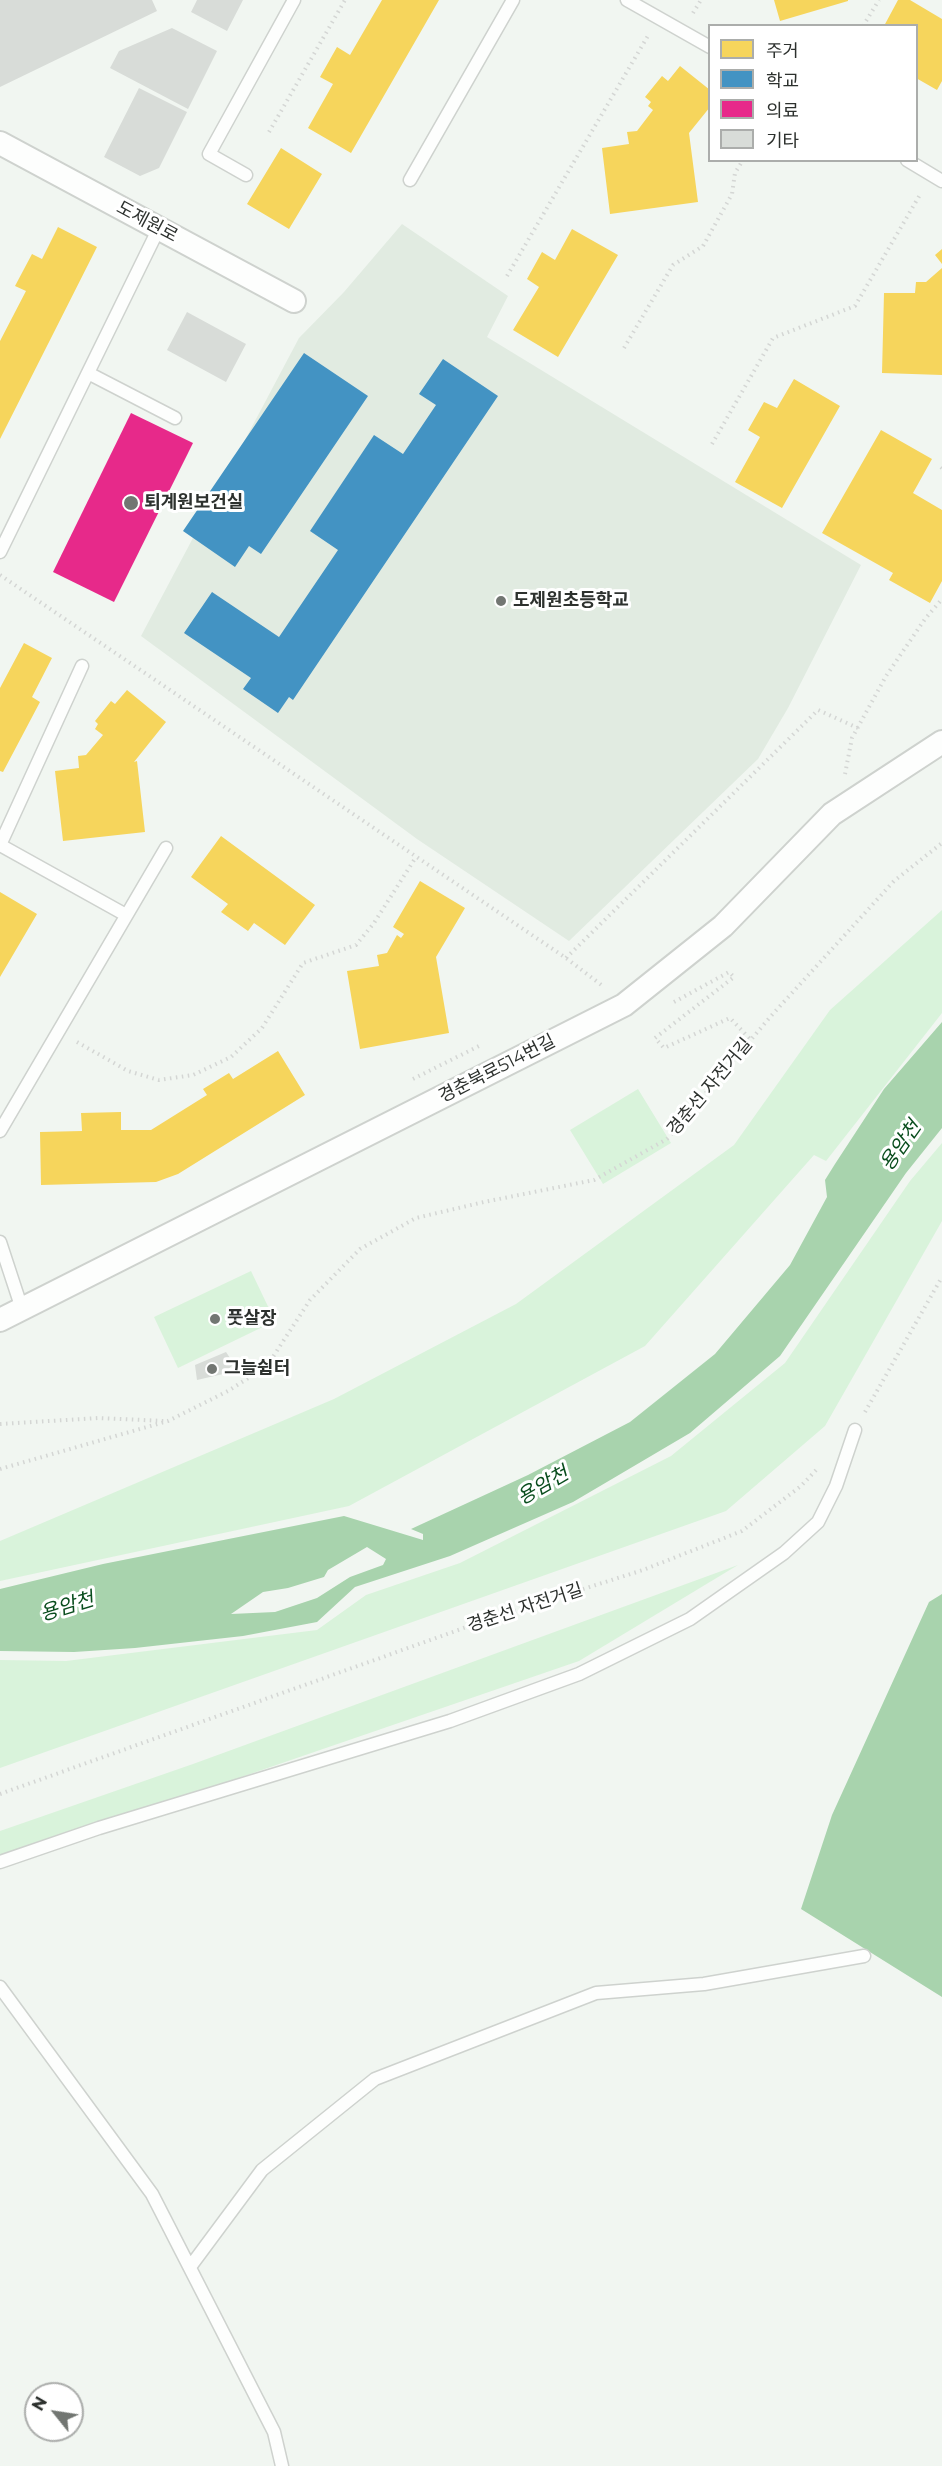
<!DOCTYPE html>
<meta charset="utf-8">
<style>
body{margin:0}
#map{position:relative;width:942px;height:2466px;overflow:hidden;background:#f1f6f1;font-family:Montserrat,"Noto Sans KR",sans-serif}
canvas{display:block}
.legend{position:absolute;left:708px;top:24px;width:210px;height:138px;box-sizing:border-box;background:#fff;border:2px solid #abadab;margin:0;padding:8px 10px;list-style:none;font-size:18px;color:#2d312e}
.legend li{display:flex;align-items:center;gap:12px;height:30px}
.legend b{width:30px;border:2px solid #abadab}
.north{position:absolute;left:24px;top:2382px;width:60px;height:60px;box-sizing:border-box;background:#fff;border:2px solid #abadab;border-radius:50%;rotate:300deg;font-size:16px;font-weight:700;line-height:24px;text-align:center;color:#2d312e}
.north::after{content:'';display:block;margin:auto;width:21px;height:27px;background:#727672;clip-path:polygon(50% 0,100% 100%,50% 72%,0 100%)}
</style>
<div id="map">
<canvas width="942" height="2466"></canvas>
<ul class="legend">
<li><b style="height:16px;background:#f6d55c"></b>주거</li>
<li><b style="height:16px;background:#4393c3"></b>학교</li>
<li><b style="height:16px;background:#e7298a"></b>의료</li>
<li><b style="height:16px;background:#d8dcd8"></b>기타</li>
</ul>
<div class="north">N</div>
</div>
<script>
const c = document.querySelector('canvas').getContext('2d');
c.lineJoin = 'round';
function paint(path, color) { c.fillStyle = color; c.fill(path, 'evenodd'); }
const toPath = rows => new Path2D(rows.map(r => 'M' + r).join(''));
function trace(path, color, width, dash) { c.strokeStyle = color; c.lineWidth = width; c.lineCap = dash ? 'butt' : 'round'; c.setLineDash(dash || []); c.stroke(path); }
function drawText(font, color, halo, rows, align = 'center') {
  c.font = font + ' Montserrat,"Noto Sans KR",sans-serif'; c.lineWidth = 6; c.setLineDash([]); c.textBaseline = 'middle'; c.strokeStyle = halo; c.fillStyle = color; for (const [text, x, y, turn = 0] of rows) {
    c.save(); c.translate(x, y); c.rotate((+turn || 0) * Math.PI / 180); c.textAlign = isNaN(turn) ? turn : align; if (halo) c.strokeText(text, 0, 0); c.fillText(text, 0, 0); c.restore();
  }
}
paint(toPath([
 [402,224,508,296,487,337,861,565,788,708,758,759,569,941,417,839,141,636,299,338,344,292]
]), '#e1ebe1');
paint(toPath([
 [942,910,942,1013,826,1161,814,1155,645,1346,349,1506,0,1581,0,1541,334,1399,516,1304,734,1145,830,1010],
 [638,1089,671,1143,603,1184,570,1130],
 [942,1143,942,1221,825,1426,726,1511,0,1768,0,1660,66,1661,317,1630,366,1595,460,1563,671,1456,785,1363,910,1181],
 [251,1271,275,1321,178,1368,154,1317],
 [738,1565,579,1661,0,1860,0,1831,193,1764]
]), '#d9f3db');
paint(toPath([
 [942,1022,942,1128,906,1173,780,1356,690,1433,573,1502,450,1556,355,1587,317,1622,243,1636,135,1648,74,1652,0,1651,0,1589,103,1564,344,1516,423,1540,423,1534,411,1529,528,1475,630,1422,715,1354,790,1265,827,1197,825,1180,835,1164,884,1089],
 [367,1547,386,1559,383,1565,350,1577,317,1598,275,1612,231,1614,263,1592,288,1588,324,1577,328,1570],
 [942,1594,942,1997,801,1909,832,1815,929,1602]
]), '#a8d3ad');
paint(toPath([
 [382,0,439,0,351,153,308,128,333,84,320,77,337,47,350,55],
 [774,0,848,0,848,1,780,21],
 [898,0,910,0,942,19,942,81,937,90,916,78,916,26,884,26],
 [680,66,710,90,710,107,689,133,698,202,610,214,602,148,629,144,627,132,637,131,653,110,648,106,651,102,645,97,662,76,668,81],
 [281,148,322,174,289,229,247,204],
 [58,227,97,247,0,439,0,341,26,291,15,286,32,254,42,259],
 [572,229,618,255,558,357,513,330,539,287,527,279,542,252,555,260],
 [942,249,942,264,935,255],
 [942,268,942,375,882,373,884,293,915,293,916,282,926,282],
 [794,379,840,406,782,508,735,482,760,437,748,430,764,402,777,408],
 [881,430,932,459,913,493,942,510,942,581,930,603,889,580,893,573,822,533],
 [24,643,52,658,32,697,40,702,3,772,0,771,0,688],
 [127,690,166,722,134,762,137,761,145,832,63,841,55,771,79,768,78,756,86,755,103,735,95,729,98,724,95,721,111,701,115,704],
 [221,836,315,905,285,945,254,923,248,931,221,912,228,904,191,877],
 [420,881,465,908,436,957,449,1033,360,1049,347,971,379,966,377,955,387,953,397,935,401,938,404,934,393,927],
 [0,892,37,914,0,977],
 [278,1051,305,1095,178,1174,156,1182,41,1185,40,1132,82,1131,81,1113,121,1112,121,1130,151,1130,207,1095,203,1089,229,1073,233,1079]
]), '#f6d55c');
paint(toPath([
 [304,353,368,396,261,554,249,546,235,567,183,531],
 [443,359,498,396,293,700,289,697,278,713,243,689,251,678,184,633,212,592,279,637,338,550,310,531,374,435,403,454,436,405,419,394]
]), '#4393c3');
paint(toPath([
 [131,413,193,443,114,602,53,572]
]), '#e7298a');
paint(toPath([
 [0,0,152,0,157,11,0,87],
 [197,0,243,0,227,31,191,12],
 [172,28,217,51,188,109,110,68,119,51],
 [139,88,187,112,159,168,140,176,104,157],
 [187,312,246,344,226,382,167,350],
 [226,1352,234,1364,223,1374,197,1380,195,1365]
]), '#d8dcd8');
const lane = toPath([
 [627,0,710,47],
 [907,160,942,181],
 [246,175,209,154,294,0],
 [410,180,513,0],
 [88,373,175,418],
 [0,552,159,228],
 [82,666,0,845,126,915],
 [0,1131,166,848],
 [0,1242,22,1309],
 [0,1862,99,1828,450,1721,579,1674,690,1619,784,1553,818,1522,836,1486,855,1430],
 [0,1987,152,2194,274,2432,282,2466],
 [190,2267,262,2170,375,2079,596,1993,704,1984,864,1956]
]);
const street = toPath([
 [0,143,294,301],
 [0,1320,624,1005,723,926,832,814,942,742]
]);
trace(lane, '#ced2ce', 15);
trace(street, '#ced2ce', 26);
trace(toPath([
 [693,13,701,0],
 [863,26,879,0],
 [269,132,345,0],
 [507,276,649,34],
 [624,348,673,265,703,246,732,194,735,173,743,160],
 [712,444,773,338,855,306,921,193],
 [941,467,942,468],
 [0,575,566,958,604,987],
 [845,774,852,738,886,676,925,619,942,599],
 [566,958,818,710,858,728],
 [674,1002,729,972,734,977,655,1038,664,1048,730,1018,751,1040],
 [77,1042,128,1071,159,1080,193,1075,231,1057,262,1028,303,963,356,945,374,923,416,857],
 [413,1079,481,1045],
 [865,1412,942,1277],
 [0,1424,99,1418,164,1421],
 [0,1469,168,1421,228,1391,267,1366,310,1300,360,1249,416,1218,484,1202,594,1180,667,1139,771,1016,894,881,942,843],
 [0,1794,489,1619,643,1570,742,1531,801,1486,818,1468]
]), '#d4d6d4', 4, [1.5, 4.5]);
trace(lane, '#fdfefd', 12);
trace(street, '#fdfefd', 22);
for (const [x, y, r, color] of [
 [131,503,8,"#727672"],
 [501,601,6,"#727672"],
 [215,1319,6,"#727672"],
 [212,1369,6,"#727672"]
]) { const dot = new Path2D(); dot.arc(x, y, r, 0, 2 * Math.PI); c.fillStyle = color; c.fill(dot); trace(dot, '#fff', 2); }
drawText('18px', '#2d312e', '#fff', [
 ["도제원로",147,222,28],
 ["경춘북로514번길",497,1069,-27],
 ["경춘선 자전거길",710,1087,-50],
 ["경춘선 자전거길",525,1608,-18]
]);
drawText('bold 18px', '#2d312e', '#fff', [
 ["퇴계원보건실",144,503],
 ["도제원초등학교",513,601],
 ["풋살장",227,1319],
 ["그늘쉼터",224,1369]
], 'left');
drawText('italic 20px', '#094d1d', '#fff', [
 ["용암천",901,1146,-55],
 ["용암천",543,1486,-30],
 ["용암천",67,1607,-17]
]);
</script>
